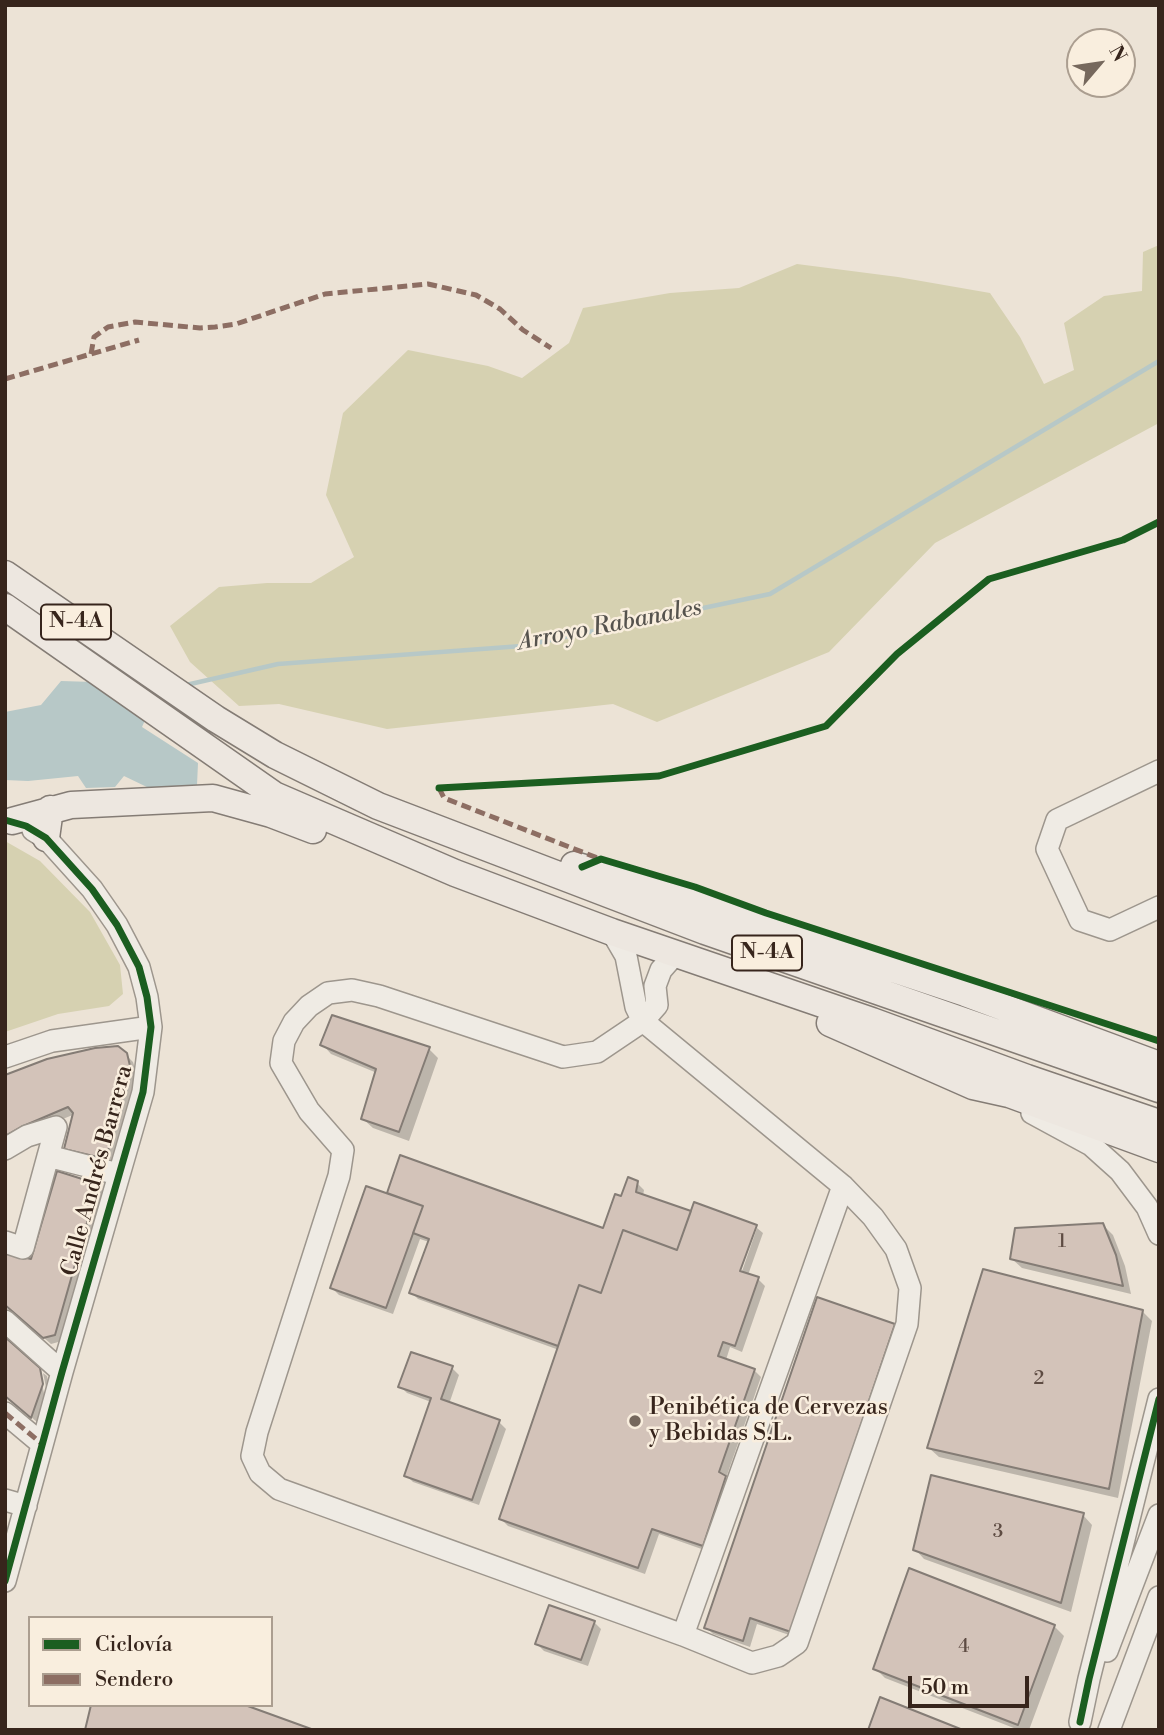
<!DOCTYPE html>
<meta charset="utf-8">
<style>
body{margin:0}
#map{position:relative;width:1164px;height:1735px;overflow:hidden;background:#ece3d6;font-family:"Libre Bodoni",serif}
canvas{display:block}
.frame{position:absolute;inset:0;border:7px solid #37251c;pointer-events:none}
.legend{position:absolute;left:28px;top:1616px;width:245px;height:91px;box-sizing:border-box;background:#f9eede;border:2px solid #ab9e90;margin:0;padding:9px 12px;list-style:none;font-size:21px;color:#37251c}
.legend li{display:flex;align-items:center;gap:14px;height:35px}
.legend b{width:35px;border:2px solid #ab9e90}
.north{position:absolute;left:1066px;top:28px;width:70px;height:70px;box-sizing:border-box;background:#f9eede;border:2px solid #ab9e90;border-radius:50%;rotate:61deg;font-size:19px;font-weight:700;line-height:28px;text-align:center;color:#37251c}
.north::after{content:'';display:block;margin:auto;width:24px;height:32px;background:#76685d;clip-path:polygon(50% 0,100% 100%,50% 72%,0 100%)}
.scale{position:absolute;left:908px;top:1676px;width:121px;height:32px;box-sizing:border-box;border:4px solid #37251c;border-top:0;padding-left:9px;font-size:21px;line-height:24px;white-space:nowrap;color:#37251c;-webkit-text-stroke:5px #f9eede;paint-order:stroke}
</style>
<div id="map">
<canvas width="1164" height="1735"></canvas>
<div class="frame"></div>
<ul class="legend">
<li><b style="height:9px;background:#1b5e20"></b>Ciclovía</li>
<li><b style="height:9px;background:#8d6e63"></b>Sendero</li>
</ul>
<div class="north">N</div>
<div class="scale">50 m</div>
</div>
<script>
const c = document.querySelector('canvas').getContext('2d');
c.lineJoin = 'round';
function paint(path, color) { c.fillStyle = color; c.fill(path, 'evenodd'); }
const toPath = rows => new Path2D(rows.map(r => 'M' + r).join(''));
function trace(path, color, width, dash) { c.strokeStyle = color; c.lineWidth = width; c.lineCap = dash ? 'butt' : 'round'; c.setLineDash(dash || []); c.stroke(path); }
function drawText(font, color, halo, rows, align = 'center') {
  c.font = font + ' "Libre Bodoni",serif'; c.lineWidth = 5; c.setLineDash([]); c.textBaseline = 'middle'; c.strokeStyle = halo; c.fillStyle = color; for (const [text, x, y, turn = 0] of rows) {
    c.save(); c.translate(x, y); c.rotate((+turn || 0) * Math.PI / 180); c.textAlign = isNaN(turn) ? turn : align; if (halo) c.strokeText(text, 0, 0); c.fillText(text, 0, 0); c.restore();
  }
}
paint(toPath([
 [1159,245,1159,423,935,543,829,652,657,722,613,704,387,729,279,704,239,706,190,662,170,626,219,587,267,583,311,583,354,557,326,495,343,413,408,350,488,366,522,378,569,343,583,308,670,293,739,288,797,264,898,277,990,293,1020,337,1044,384,1074,370,1064,323,1104,296,1142,291,1143,252],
 [5,841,40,861,90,912,120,965,123,994,109,1006,58,1014,5,1032]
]), '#d6d1b1');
paint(toPath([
 [61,681,93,682,146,718,142,727,198,763,197,785,149,788,124,776,115,787,86,788,78,776,28,781,5,780,5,712,41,705]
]), '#b7c8c7');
paint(toPath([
 [322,1044,429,1049,438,1058,409,1141,373,1128,363,1119,377,1073,331,1054],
 [126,1055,133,1062,137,1074,113,1165,73,1156,66,1149,75,1114,29,1133,5,1147,5,1077],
 [401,1158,604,1230,622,1199,637,1183,644,1190,643,1196,692,1213,756,1226,757,1227,754,1227,736,1279,739,1280,757,1228,763,1233,748,1275,758,1279,765,1286,742,1352,730,1347,726,1360,754,1370,761,1377,726,1478,732,1485,710,1552,659,1534,645,1574,508,1526,501,1519,559,1350,418,1299,411,1292,429,1242,420,1239,393,1314,339,1295,332,1288,388,1195],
 [97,1185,104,1193,62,1341,51,1344,5,1304],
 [1103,1225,1113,1235,1125,1266,1131,1294,1022,1268,1012,1259],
 [1142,1311,1152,1321,1118,1498,939,1457,929,1448],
 [894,1325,901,1332,798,1638,757,1624,750,1647,713,1634,706,1627],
 [38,1368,44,1393,47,1392,43,1373,47,1376,50,1392,38,1423,5,1394],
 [452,1368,459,1375,449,1404,499,1422,506,1429,479,1505,413,1482,406,1475,431,1402,407,1393,400,1386],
 [1083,1515,1092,1525,1071,1612,924,1559,915,1549],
 [594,1622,601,1629,588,1666,544,1651,537,1644],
 [1054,1626,1064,1636,1029,1730,1019,1730,885,1678,875,1668]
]), '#0003');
trace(toPath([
 [186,685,278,664,522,646,770,594,1159,361]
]), '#b7c8c7', 4.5);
const building = toPath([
 [332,1015,430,1047,399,1132,361,1119,376,1069,320,1045,332,1015],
 [118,1046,127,1053,130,1066,106,1159,64,1149,73,1113,68,1107,21,1127,5,1136,5,1075,47,1059,95,1048,118,1046],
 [400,1155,603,1228,615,1194,621,1196,628,1177,638,1181,636,1192,691,1211,677,1250,623,1230,601,1293,579,1285,558,1346,409,1293,429,1239,413,1233,423,1206,387,1193,400,1155],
 [57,1171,98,1184,55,1335,43,1338,5,1305,5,1253,31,1259,57,1171],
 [366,1186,423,1206,386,1308,330,1288,366,1186],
 [694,1202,757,1225,740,1271,759,1277,735,1346,723,1342,718,1356,755,1369,719,1472,726,1476,703,1546,652,1529,638,1568,499,1519,579,1285,601,1293,623,1230,677,1250,694,1202],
 [1103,1223,1116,1255,1123,1286,1010,1259,1015,1228,1103,1223],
 [983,1269,1143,1310,1109,1489,927,1448,983,1269],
 [817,1297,895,1324,791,1632,750,1618,743,1641,704,1628,817,1297],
 [5,1337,40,1368,43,1384,31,1418,5,1396,5,1337],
 [411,1352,453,1366,441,1399,500,1420,472,1500,404,1476,431,1398,398,1387,411,1352],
 [931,1475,1084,1513,1061,1603,913,1550,931,1475],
 [909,1568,1055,1625,1018,1725,873,1669,909,1568],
 [549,1605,595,1621,581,1660,535,1644,549,1605],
 [880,1697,963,1730,868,1730,880,1697],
 [91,1705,245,1705,314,1730,85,1730,91,1705]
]);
paint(building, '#d3c3b9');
trace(building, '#847c75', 2);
const minor = toPath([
 [1159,771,1057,820,1047,849,1080,920,1110,930,1159,907],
 [612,932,626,956,636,1007,643,1021,597,1052,563,1057,379,996,352,990,328,993,309,1006,294,1022,284,1041,281,1063,309,1111,343,1150,339,1176,257,1432,252,1456,260,1473,279,1489,683,1635],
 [675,954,661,970,655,986,657,1005,643,1021,843,1186,873,1217,896,1249,910,1288,907,1324,797,1643,778,1656,752,1663,683,1635,843,1186],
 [5,1057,52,1041,151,1027],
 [1032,1113,1091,1145,1120,1171,1147,1207,1159,1234],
 [5,1149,27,1136,56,1127,23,1248,5,1242],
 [48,1156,118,1174],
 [5,1321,62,1372],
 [5,1413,42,1444],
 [5,1500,26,1506],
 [5,1581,62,1372,143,1092,151,1027,147,997,139,967,117,925,92,889,46,838,33,830],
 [1107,1651,1159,1515],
 [1080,1722,1089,1679,1159,1399],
 [1109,1730,1159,1597]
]);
const major = toPath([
 [5,574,216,719,275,755,378,806,705,931,1159,1089],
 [5,607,274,795,455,873,612,932,872,1021,1027,1078,1159,1123],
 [12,821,71,805,213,798,271,814,313,830],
 [46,838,50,809],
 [574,865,620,878,965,993,1159,1065],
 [830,1023,973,1086,1009,1094,1159,1149]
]);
trace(minor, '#9d968d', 24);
trace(major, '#847c75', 29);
trace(minor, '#efebe4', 21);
trace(major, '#ede7e0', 26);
trace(toPath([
 [91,354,94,337,108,327,135,322,200,328,215,327,236,324,325,294,428,284,476,295,500,309,523,330,551,348],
 [5,379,139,340],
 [439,788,444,798,600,859],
 [5,1413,42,1444]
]), '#8d6e63', 5, [10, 5]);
trace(toPath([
 [439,788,659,776,826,726,897,654,989,579,1123,540,1159,522],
 [5,820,26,826,46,838,92,889,117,925,139,967,147,997,151,1027,143,1092,62,1372,5,1581],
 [582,867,601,859,695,887,766,913,1159,1041],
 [1080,1722,1089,1679,1159,1399]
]), '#1b5e20', 7);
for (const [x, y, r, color] of [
 [635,1421,7,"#76685d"]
]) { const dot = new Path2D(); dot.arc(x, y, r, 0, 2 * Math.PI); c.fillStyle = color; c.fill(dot); trace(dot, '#f9eede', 2.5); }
drawText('19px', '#5e4c43', null, [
 ["1",1062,1242],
 ["2",1039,1379],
 ["3",998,1532],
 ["4",964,1647]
]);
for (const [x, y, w] of [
 [76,622,70],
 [767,953,70]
]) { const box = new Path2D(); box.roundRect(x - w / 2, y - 17.5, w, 35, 5); c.fillStyle = '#f9eede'; c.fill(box); trace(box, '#37251c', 2); }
drawText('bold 21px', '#37251c', null, [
 ["N-4A",76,622],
 ["N-4A",767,953]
]);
drawText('23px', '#37251c', '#f9eede', [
 ["Calle Andrés Barrera",98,1171,-75]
]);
drawText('23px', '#37251c', '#f9eede', [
 ["Penibética de Cervezas",649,1408],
 ["y Bebidas S.L.",649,1434]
], 'left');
drawText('italic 24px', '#56534e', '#f9eede', [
 ["Arroyo Rabanales",610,626,-11]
]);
</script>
